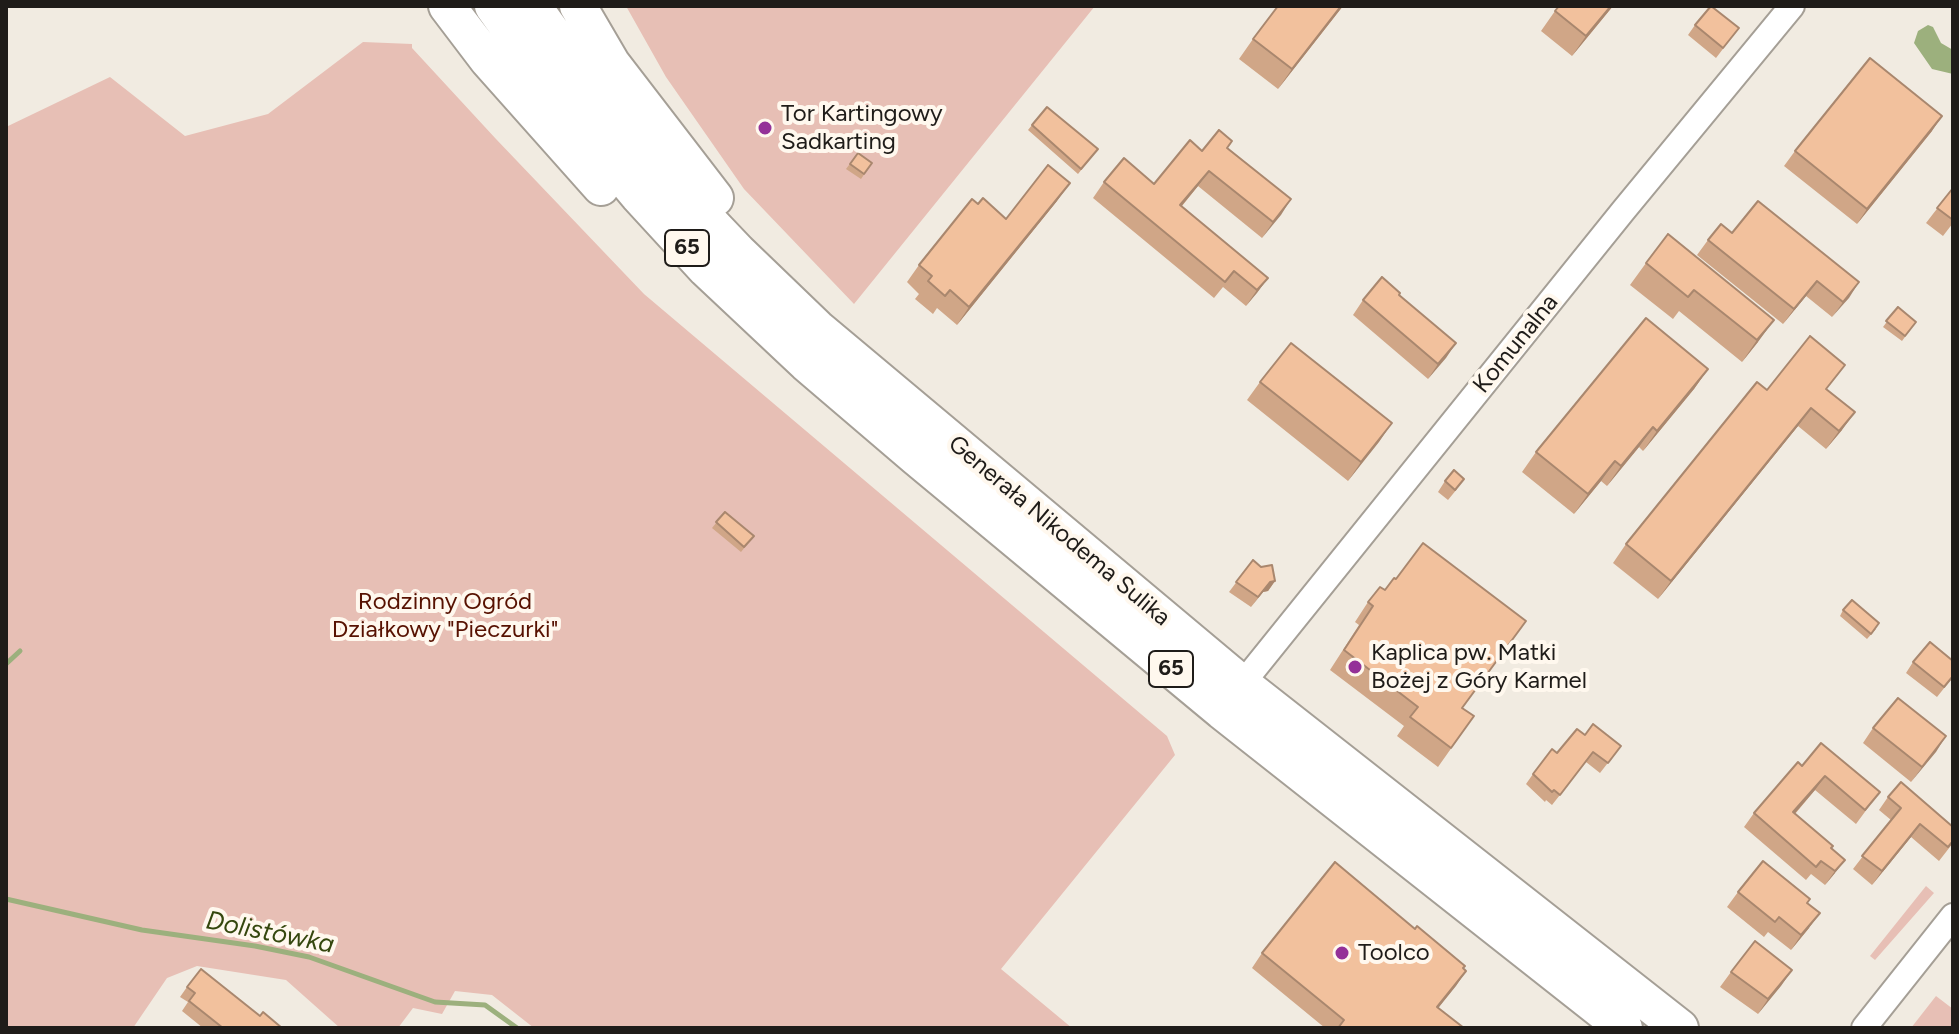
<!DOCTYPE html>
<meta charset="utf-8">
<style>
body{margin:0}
#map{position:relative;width:1959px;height:1034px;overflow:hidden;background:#f1ebe1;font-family:Figtree,sans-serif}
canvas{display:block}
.frame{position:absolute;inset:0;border:8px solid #1f1c19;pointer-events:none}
</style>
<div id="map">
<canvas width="1959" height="1034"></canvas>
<div class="frame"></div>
</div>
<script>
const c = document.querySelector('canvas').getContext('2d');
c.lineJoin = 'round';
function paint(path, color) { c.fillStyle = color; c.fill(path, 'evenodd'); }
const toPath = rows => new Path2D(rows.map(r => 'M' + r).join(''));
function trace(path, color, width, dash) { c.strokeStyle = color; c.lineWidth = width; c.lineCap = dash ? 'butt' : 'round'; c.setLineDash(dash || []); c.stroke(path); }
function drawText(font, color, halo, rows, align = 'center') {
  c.font = font + ' Figtree,sans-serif'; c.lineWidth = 8; c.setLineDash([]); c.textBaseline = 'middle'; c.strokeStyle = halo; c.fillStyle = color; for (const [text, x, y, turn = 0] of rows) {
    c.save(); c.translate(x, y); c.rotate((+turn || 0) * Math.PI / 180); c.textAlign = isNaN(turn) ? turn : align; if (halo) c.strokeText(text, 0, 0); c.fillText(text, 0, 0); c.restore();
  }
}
paint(toPath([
 [626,6,1095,6,854,304,744,189,666,77],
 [363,42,412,44,412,48,496,139,644,294,1167,736,1175,755,1001,969,1072,1028,534,1028,492,995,455,991,442,1014,413,1008,398,1028,340,1028,286,980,197,966,167,978,133,1028,6,1028,6,127,110,77,185,136,268,114],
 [1926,886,1934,893,1875,960,1870,956],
 [1936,996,1953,1009,1953,1028,1911,1028]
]), '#e7bfb5');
paint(toPath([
 [1928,25,1933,27,1941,43,1953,50,1953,74,1932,69,1914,43,1918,31]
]), '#9cb07d');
trace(toPath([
 [6,664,20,651],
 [6,899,142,930,255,946,309,957,435,1002,485,1005,517,1028]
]), '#9cb07d', 5);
const minor = toPath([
 [1242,684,1623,211,1792,6],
 [1864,1028,1953,916]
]);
const highway = toPath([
 [447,6,488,60,601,187],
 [493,6,571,115,638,195,706,269,806,363,916,457,1222,711,1624,1028],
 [533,6,592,88,658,168,738,252,817,328,1242,684,1680,1028],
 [578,6,612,64,715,198]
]);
trace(minor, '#a59f96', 28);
trace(highway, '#a59f96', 40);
trace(minor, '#fff', 24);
trace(highway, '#fff', 36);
paint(toPath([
 [1343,6,1278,89,1239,59,1253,39],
 [1613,6,1572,56,1541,31,1555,11],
 [1695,25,1739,28,1716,58,1688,35],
 [1032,125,1098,149,1078,174,1028,130],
 [1932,131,1857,224,1784,166,1795,151],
 [1228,148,1291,199,1262,238,1198,186,1182,206,1268,278,1246,306,1223,287,1214,298,1093,198,1104,182,1154,184,1202,151],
 [858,153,872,163,861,179,846,169],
 [1953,188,1953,223,1943,236,1926,223],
 [1057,201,957,325,937,308,933,314,915,299,919,294,907,282,919,265,978,204,1006,219],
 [1732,233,1859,282,1832,317,1806,296,1783,324,1697,255,1708,240],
 [1668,234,1758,342,1742,362,1679,311,1673,319,1630,285,1646,263],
 [1399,295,1456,343,1428,379,1353,315,1363,300],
 [1898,307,1916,322,1902,341,1883,327],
 [1708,369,1694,389,1643,451,1639,447,1607,486,1601,481,1574,514,1522,472,1536,452],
 [1260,382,1392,423,1348,481,1247,400],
 [1767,390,1828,390,1842,430,1826,449,1798,426,1658,599,1613,563,1626,544],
 [1445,481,1457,489,1448,500,1438,492],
 [725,512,750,541,741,552,712,528],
 [1253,560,1275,581,1268,591,1263,592,1251,607,1229,592],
 [1396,579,1526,621,1462,708,1474,716,1438,767,1397,736,1404,726,1330,670,1359,625,1355,622,1368,602,1385,590],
 [1843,610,1876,629,1867,639,1840,616],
 [1953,661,1953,677,1937,697,1906,673,1913,662],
 [1873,728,1946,736,1911,782,1863,743],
 [1585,735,1621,746,1600,773,1586,762,1552,805,1546,800,1545,802,1526,784,1533,774,1557,753],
 [1821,743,1870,805,1856,824,1815,790,1795,814,1831,848,1835,873,1825,885,1811,874,1806,880,1744,827,1754,813,1802,766],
 [1888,797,1953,843,1939,861,1911,837,1872,885,1853,869,1891,820,1879,810],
 [1738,892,1808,903,1809,928,1791,950,1768,932,1764,937,1727,907],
 [1262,953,1463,969,1466,971,1438,1008,1464,1028,1325,1028,1252,968],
 [1792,970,1758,1014,1720,987,1731,972],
 [187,987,260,1016,282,1028,203,1028,182,1011,188,1002,180,997]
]), '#d0a687');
paint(toPath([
 [1341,6,1343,6,1278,89,1292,69],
 [1611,6,1613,6,1572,56,1586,36],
 [1942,116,1932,131,1857,224,1867,209],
 [1209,171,1198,186,1170,220,1180,205],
 [1070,183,1057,201,957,325,969,307],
 [1291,199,1281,215,1262,238,1273,222],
 [1268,278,1257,293,1246,306,1257,290],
 [1817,281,1806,296,1783,324,1794,309],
 [1859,282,1849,298,1832,317,1843,302],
 [1774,320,1758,342,1742,362,1757,340],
 [1456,343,1446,358,1428,379,1438,364],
 [1708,369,1694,389,1643,451,1657,431],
 [1811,408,1798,426,1658,599,1671,581],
 [1855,412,1842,430,1826,449,1839,431],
 [1392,423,1379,442,1348,481,1361,462],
 [1653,427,1639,447,1607,486,1621,466],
 [1615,461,1601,481,1574,514,1588,494],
 [1275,581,1268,591,1263,592,1251,607,1270,582],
 [1946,736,1936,752,1911,782,1922,767],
 [1825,776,1815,790,1784,826,1793,812],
 [1920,824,1911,837,1872,885,1882,871],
 [1845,860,1835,873,1825,885,1835,871],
 [1820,913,1809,928,1791,950,1801,935],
 [1792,970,1781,986,1758,1014,1768,999],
 [1466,971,1456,986,1427,1022,1437,1007]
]), '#a9876e');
const building = toPath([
 [1278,6,1341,6,1292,69,1253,39,1278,6],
 [1559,6,1611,6,1586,36,1555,11,1559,6],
 [1711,6,1739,28,1723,48,1695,25,1711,6],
 [1870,58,1942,116,1867,209,1795,151,1870,58],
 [1047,107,1098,149,1081,169,1032,125,1047,107],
 [1219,130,1232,141,1227,148,1291,199,1273,222,1209,171,1180,205,1268,278,1257,290,1234,271,1225,282,1104,182,1124,158,1154,184,1190,140,1202,151,1219,130],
 [858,153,872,163,864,174,850,164,858,153],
 [1048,165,1070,183,969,307,950,290,945,296,928,281,932,276,919,265,972,199,978,204,983,198,1006,219,1048,165],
 [1953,188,1953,220,1937,208,1953,188],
 [1758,201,1859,282,1843,302,1817,281,1794,309,1708,240,1721,224,1732,233,1758,201],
 [1668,234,1774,320,1757,340,1694,290,1688,297,1646,263,1668,234],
 [1382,277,1400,293,1399,295,1456,343,1438,364,1363,300,1382,277],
 [1898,307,1916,322,1905,336,1886,321,1898,307],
 [1646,318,1708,369,1657,431,1653,427,1621,466,1615,461,1588,494,1536,452,1646,318],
 [1810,336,1845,365,1826,389,1855,412,1839,431,1811,408,1671,581,1626,544,1757,382,1767,390,1810,336],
 [1291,343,1392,423,1361,462,1260,382,1291,343],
 [1454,470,1464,479,1455,490,1445,481,1454,470],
 [725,512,754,536,744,547,716,522,725,512],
 [1423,543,1526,621,1462,708,1474,716,1451,748,1410,717,1418,707,1344,650,1373,606,1368,602,1380,587,1385,590,1394,578,1396,579,1423,543],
 [1253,560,1261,567,1272,565,1275,581,1270,582,1258,597,1236,582,1253,560],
 [1852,600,1879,623,1871,634,1843,610,1852,600],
 [1930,642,1953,661,1953,676,1944,687,1913,662,1930,642],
 [1898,698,1946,736,1922,767,1873,728,1898,698],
 [1593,724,1621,746,1608,763,1593,752,1560,795,1554,790,1552,792,1533,774,1552,749,1557,753,1577,729,1585,735,1593,724],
 [1821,743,1880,792,1865,810,1825,776,1793,812,1833,846,1831,848,1845,860,1835,871,1821,861,1816,867,1754,813,1798,762,1802,766,1821,743],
 [1901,782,1953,827,1953,841,1948,847,1920,824,1882,871,1862,856,1901,808,1888,797,1901,782],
 [1763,861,1810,899,1807,903,1820,913,1801,935,1779,917,1775,922,1738,892,1763,861],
 [1335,862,1415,929,1417,926,1465,966,1463,968,1466,971,1437,1007,1464,1028,1338,1028,1344,1020,1262,953,1335,862],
 [1755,941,1792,970,1768,999,1731,972,1755,941],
 [201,969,260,1016,263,1012,282,1028,223,1028,189,1001,195,993,187,987,201,969]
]);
paint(building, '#f2c19d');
trace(building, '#a9876e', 2);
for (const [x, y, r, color] of [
 [765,128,8,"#943198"],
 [1355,667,8,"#943198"],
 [1342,953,8,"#943198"]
]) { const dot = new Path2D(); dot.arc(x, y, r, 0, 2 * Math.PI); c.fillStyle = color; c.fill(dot); trace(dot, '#fff8ee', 3); }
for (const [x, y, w] of [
 [687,248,44],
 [1171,669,44]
]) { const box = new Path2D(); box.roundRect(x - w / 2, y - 18, w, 36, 6); c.fillStyle = '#fff8ee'; c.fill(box); trace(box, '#1f1c19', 2); }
drawText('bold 22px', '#1f1c19', null, [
 ["65",687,248],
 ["65",1171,669]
]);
drawText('24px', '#1f1c19', '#fff8ee', [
 ["Tor Kartingowy",781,114],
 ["Sadkarting",781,142],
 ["Kaplica pw. Matki",1371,653],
 ["Bożej z Góry Karmel",1371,681],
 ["Toolco",1358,953]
], 'left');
drawText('24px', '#1f1c19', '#fff8ee', [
 ["Komunalna",1516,344,-51],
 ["Generała Nikodema Sulika",1059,531,40]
]);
drawText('24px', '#571101', '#fff8ee', [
 ["Rodzinny Ogród",445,602],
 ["Działkowy \"Pieczurki\"",445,630]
]);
drawText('italic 26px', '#35470e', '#fff8ee', [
 ["Dolistówka",270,933,11]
]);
</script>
